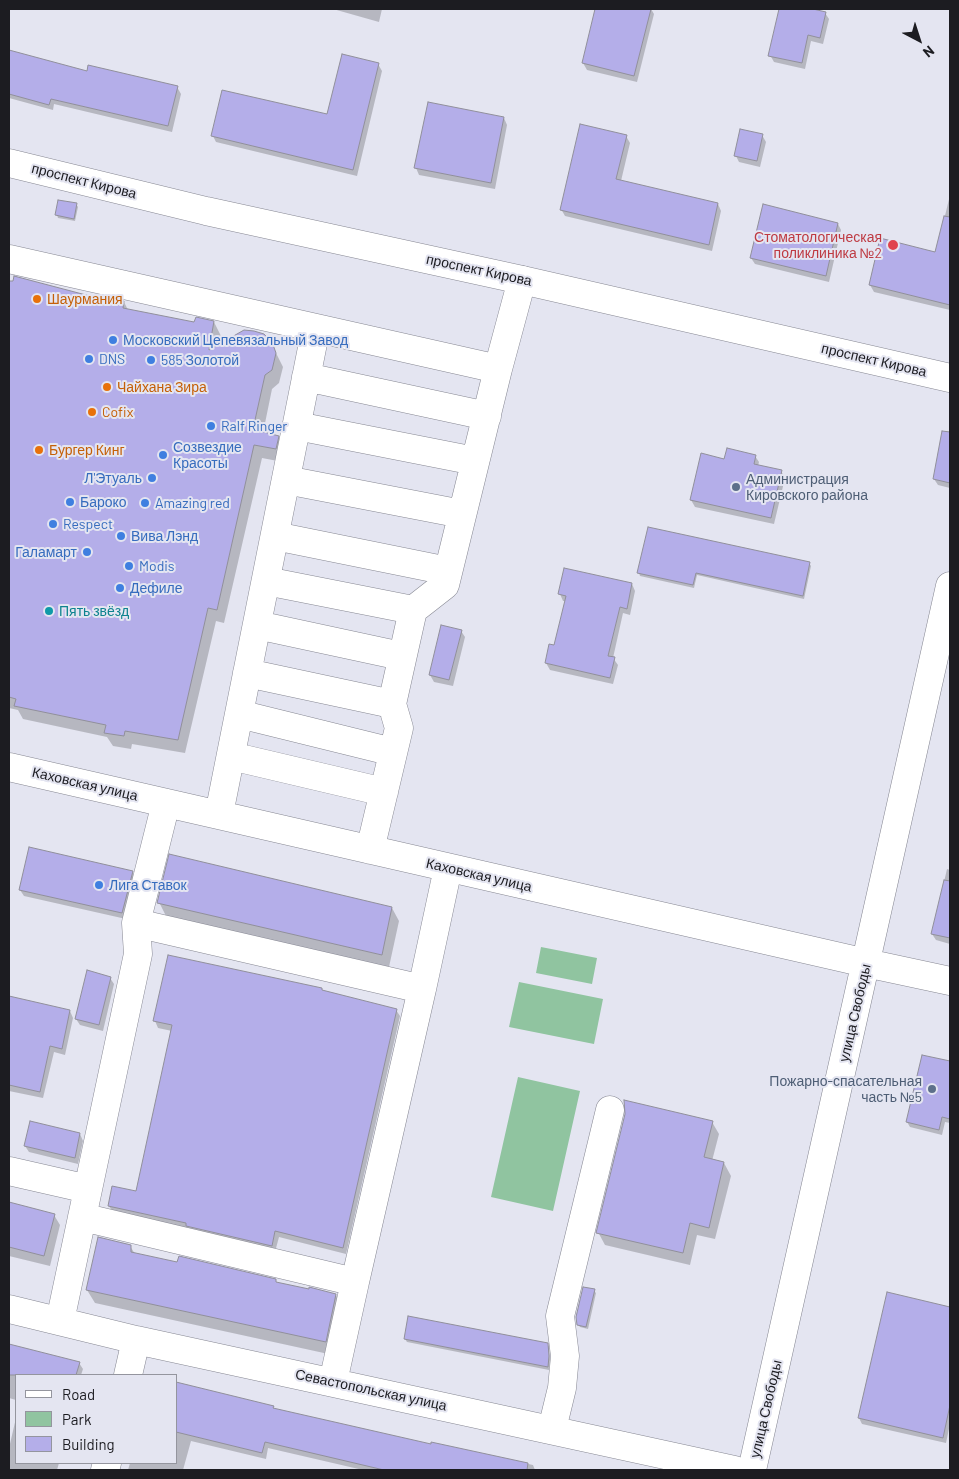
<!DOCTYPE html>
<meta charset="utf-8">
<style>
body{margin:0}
#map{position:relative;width:959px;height:1479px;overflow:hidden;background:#e4e5f1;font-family:Barlow,sans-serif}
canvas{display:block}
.frame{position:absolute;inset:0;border:10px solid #1c1c21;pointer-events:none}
.legend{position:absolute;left:15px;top:1374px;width:162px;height:90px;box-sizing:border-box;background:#e4e5f1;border:1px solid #94959e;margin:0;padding:6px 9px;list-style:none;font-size:15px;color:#1c1c21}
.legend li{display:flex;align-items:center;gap:10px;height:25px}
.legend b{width:25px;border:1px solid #94959e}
.north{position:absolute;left:894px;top:15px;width:50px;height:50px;-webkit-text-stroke:4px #e4e5f1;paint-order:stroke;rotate:140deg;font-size:14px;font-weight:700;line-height:20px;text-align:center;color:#1c1c21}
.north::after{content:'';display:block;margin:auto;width:18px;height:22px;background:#1c1c21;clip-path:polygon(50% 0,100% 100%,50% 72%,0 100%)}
</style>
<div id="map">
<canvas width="959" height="1479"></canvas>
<div class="frame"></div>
<ul class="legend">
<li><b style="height:6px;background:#fff"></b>Road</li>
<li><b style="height:14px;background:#90c4a0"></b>Park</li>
<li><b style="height:14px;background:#b4aee9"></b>Building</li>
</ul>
<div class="north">N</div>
</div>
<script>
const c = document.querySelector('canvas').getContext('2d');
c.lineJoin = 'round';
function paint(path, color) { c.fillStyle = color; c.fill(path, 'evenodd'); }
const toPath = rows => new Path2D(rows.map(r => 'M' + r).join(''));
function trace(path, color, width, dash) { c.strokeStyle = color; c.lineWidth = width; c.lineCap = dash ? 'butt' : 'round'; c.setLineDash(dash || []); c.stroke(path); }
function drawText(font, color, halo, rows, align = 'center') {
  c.font = font + ' Barlow,sans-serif'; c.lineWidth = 4; c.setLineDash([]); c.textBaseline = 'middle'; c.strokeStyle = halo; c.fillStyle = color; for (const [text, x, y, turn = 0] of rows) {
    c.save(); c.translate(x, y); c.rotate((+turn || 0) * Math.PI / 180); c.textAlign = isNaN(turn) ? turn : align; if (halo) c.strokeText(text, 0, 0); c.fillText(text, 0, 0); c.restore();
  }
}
paint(toPath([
 [541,947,597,958,592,984,536,973],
 [519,982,603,999,594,1044,509,1027],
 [518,1077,580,1091,553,1211,491,1197]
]), '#90c4a0');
paint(toPath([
 [333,9,382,9,379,22],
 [597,9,651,9,654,14,637,82,587,70,583,63],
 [781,9,819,9,818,11,825,13,829,19,823,44,811,41,805,69,774,62,770,55],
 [9,51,88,73,177,87,181,94,172,132,54,104,53,110,9,98],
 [378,64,382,71,357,176,216,142,213,136,328,116],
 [504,118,507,125,495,189,419,175,416,168],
 [762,135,766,142,760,167,739,162,736,156],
 [626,136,630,143,621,181,718,204,721,211,712,251,565,216,561,209],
 [950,195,950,310,874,292,870,285,936,253],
 [76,204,78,207,75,221,58,218,57,215],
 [838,224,841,230,829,282,755,264,751,258],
 [9,282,106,301,124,302,128,310,195,324,214,322,221,336,219,346,271,343,283,367,279,383,272,389,263,433,278,437,285,450,283,462,262,458,224,623,216,621,185,753,132,744,131,749,113,746,107,737,23,719,18,710,9,708],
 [755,456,759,462,758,466,781,471,785,478,774,524,695,507,691,500,725,460],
 [938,458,950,461,950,488,938,485,934,479],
 [809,563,811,566,804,599,697,575,694,588,640,576,639,573],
 [632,584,635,591,630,615,623,613,613,658,618,665,613,684,550,670,546,663,555,647,566,601,563,601,560,594],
 [461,631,465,637,453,686,434,682,430,675],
 [947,869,950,870,950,944,936,940,932,934],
 [132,872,136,879,126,919,24,896,20,890],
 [159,902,392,908,399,921,389,967,166,916],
 [110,978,114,984,103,1031,80,1025,76,1019],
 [322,991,396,1010,400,1016,346,1254,279,1237,275,1252,113,1213,109,1206,137,1192,172,1031,158,1028,155,1021],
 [9,997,70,1011,73,1018,65,1055,54,1052,43,1098,9,1091],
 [922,1056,950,1063,950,1123,945,1122,942,1135,910,1127,907,1122],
 [712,1122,719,1134,712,1161,724,1163,731,1176,715,1239,697,1235,690,1265,605,1245,598,1232],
 [80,1134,83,1141,78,1164,29,1152,25,1146],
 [9,1203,54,1215,60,1225,50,1266,9,1256],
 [130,1246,135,1254,178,1264,275,1280,277,1284,336,1295,343,1308,333,1355,95,1303,87,1290],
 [594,1291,596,1293,588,1329,580,1327,578,1324],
 [888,1294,950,1308,950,1424,946,1443,862,1424,859,1418],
 [405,1339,547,1344,549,1347,550,1360,549,1370,407,1342],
 [9,1345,79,1363,83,1369,81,1375,16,1375,16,1400,9,1398],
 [176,1383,273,1407,274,1410,431,1445,432,1443,533,1465,535,1470,363,1470,268,1448,266,1459,191,1441,183,1470,128,1470,130,1463,176,1463],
 [16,1418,16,1463,59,1463,57,1470,9,1470,9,1448]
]), '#0003');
const building = toPath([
 [595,9,651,9,634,76,582,63,595,9],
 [779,9,813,9,826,12,820,38,808,35,802,63,768,56,779,9],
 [9,50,87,71,88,65,178,86,168,126,51,99,49,105,9,94,9,50],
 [342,54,379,63,353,170,211,136,222,90,327,114,342,54],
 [428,102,504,117,491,183,414,168,428,102],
 [580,124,627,135,616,179,718,203,709,245,560,210,580,124],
 [740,129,763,134,757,161,734,156,740,129],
 [58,200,77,203,74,219,55,215,58,200],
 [763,204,838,223,826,276,750,258,763,204],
 [944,216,950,217,950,305,869,285,880,238,935,252,944,216],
 [14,276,105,300,106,297,124,301,123,308,194,322,196,317,214,321,209,350,244,330,254,331,264,334,272,342,276,353,272,370,265,375,253,429,279,436,276,449,254,445,217,610,208,608,178,740,125,731,124,736,104,733,106,725,14,706,16,699,9,697,9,281,13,281,14,276],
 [942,431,950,432,950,483,933,479,942,431],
 [727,448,756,455,754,464,782,470,771,518,690,500,701,453,724,459,727,448],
 [648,527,810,562,803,596,696,573,693,585,637,573,648,527],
 [564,568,632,583,627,609,620,607,608,656,615,657,610,678,545,663,549,644,554,645,566,596,558,594,564,568],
 [441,625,462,630,449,680,429,675,441,625],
 [29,847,133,871,122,913,19,890,29,847],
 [169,854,392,907,382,955,157,903,169,854],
 [944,880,950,881,950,938,931,934,944,880],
 [168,955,322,988,322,990,397,1009,343,1248,275,1231,272,1246,186,1226,186,1223,108,1206,112,1186,136,1191,172,1025,153,1021,168,955],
 [87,970,111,977,99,1025,75,1019,87,970],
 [9,996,70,1010,62,1049,50,1046,40,1092,9,1085,9,996],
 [922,1055,950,1061,950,1119,942,1117,939,1130,906,1122,922,1055],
 [624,1100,713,1121,704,1157,724,1162,709,1228,690,1223,683,1253,596,1233,625,1114,624,1100],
 [30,1121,80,1133,75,1158,24,1146,30,1121],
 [9,1202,55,1214,44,1256,9,1247,9,1202],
 [98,1237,131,1245,131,1252,177,1262,179,1256,276,1279,276,1282,309,1289,309,1287,336,1294,326,1342,86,1290,98,1237],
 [583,1287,595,1289,586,1327,577,1325,576,1317,583,1287],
 [887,1292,950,1307,950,1405,943,1438,858,1418,887,1292],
 [408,1316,548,1343,549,1356,548,1367,404,1339,408,1316],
 [9,1344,80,1362,76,1375,9,1375,9,1344],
 [176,1382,274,1406,273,1408,431,1444,431,1442,528,1463,527,1470,384,1470,265,1442,262,1453,176,1432,176,1382]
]);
paint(building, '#b4aee9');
trace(building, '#908f9a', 1);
const minor = toPath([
 [9,259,498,369],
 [306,377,487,416],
 [297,426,475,461],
 [286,480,462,514],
 [275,536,448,571],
 [266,581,413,610],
 [257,625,401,656],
 [247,673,392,704],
 [239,714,393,752],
 [231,756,384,792],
 [9,767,866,963,950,981],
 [219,814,316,328],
 [370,850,399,728,392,704,413,610,445,585,498,369,522,280],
 [422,989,448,868],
 [9,1171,88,1189],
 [82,1217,355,1282,422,989,136,923],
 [9,1309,136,1340,734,1470],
 [60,1321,138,954,136,923,166,803],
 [128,1375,136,1340],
 [333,1382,355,1282],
 [552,1429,562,1388,565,1356,560,1316,610,1110],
 [105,1470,107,1463],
 [752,1470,950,586]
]);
const major = toPath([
 [9,163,206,211,522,280,950,378]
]);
trace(minor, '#878893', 29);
trace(major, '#878893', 29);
trace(minor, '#fff', 28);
trace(major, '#fff', 28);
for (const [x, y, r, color] of [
 [893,245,6,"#e0444e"],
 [37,299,5,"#e8710a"],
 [113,340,5,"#3f7fe0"],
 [89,359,5,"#3f7fe0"],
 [151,360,5,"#3f7fe0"],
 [107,387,5,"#e8710a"],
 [92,412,5,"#e8710a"],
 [211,426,5,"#3f7fe0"],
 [39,450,5,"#e8710a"],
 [163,455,5,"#3f7fe0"],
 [152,478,5,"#3f7fe0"],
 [736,487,5,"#5c6f8a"],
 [70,502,5,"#3f7fe0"],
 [145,503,5,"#3f7fe0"],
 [53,524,5,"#3f7fe0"],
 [121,536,5,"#3f7fe0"],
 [87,552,5,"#3f7fe0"],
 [129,566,5,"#3f7fe0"],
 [120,588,5,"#3f7fe0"],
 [49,611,5,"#0f9aa8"],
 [99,885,5,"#3f7fe0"],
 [932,1089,5,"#5c6f8a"]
]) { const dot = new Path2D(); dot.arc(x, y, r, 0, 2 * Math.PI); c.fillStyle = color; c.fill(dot); trace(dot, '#e4e5f1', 2); }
drawText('14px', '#1c1c21', '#e4e5f1', [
 ["проспект Кирова",84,181,14],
 ["проспект Кирова",479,270,12],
 ["проспект Кирова",874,360,13],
 ["Каховская улица",85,784,13],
 ["Каховская улица",479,875,13],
 ["улица Свободы",855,1013,-77],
 ["Севастопольская улица",371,1390,12],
 ["улица Свободы",766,1409,-77]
]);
drawText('14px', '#be3a42', '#e4e5f1', [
 ["Стоматологическая",882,237],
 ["поликлиника №2",882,253]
], 'right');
drawText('14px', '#c56008', '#e4e5f1', [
 ["Шаурмания",47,299],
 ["Чайхана Зира",117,387],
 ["Cofix",102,412],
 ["Бургер Кинг",49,450]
], 'left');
drawText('14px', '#366cbe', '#e4e5f1', [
 ["Московский Цепевязальный Завод",123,340],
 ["DNS",99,359],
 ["585 Золотой",161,360],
 ["Ralf Ringer",221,426],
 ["Созвездие",173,447],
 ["Красоты",173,463],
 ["Л'Этуаль",142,478,"right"],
 ["Бароко",80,502],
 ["Amazing red",155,503],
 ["Respect",63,524],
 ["Вива Лэнд",131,536],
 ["Галамарт",77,552,"right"],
 ["Modis",139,566],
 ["Дефиле",130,588],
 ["Лига Ставок",109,885]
], 'left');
drawText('14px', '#4e5e75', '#e4e5f1', [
 ["Администрация",746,479],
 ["Кировского района",746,495],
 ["Пожарно-спасательная",922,1081,"right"],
 ["часть №5",922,1097,"right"]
], 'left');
drawText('14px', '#0d838f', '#e4e5f1', [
 ["Пять звёзд",59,611]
], 'left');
</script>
